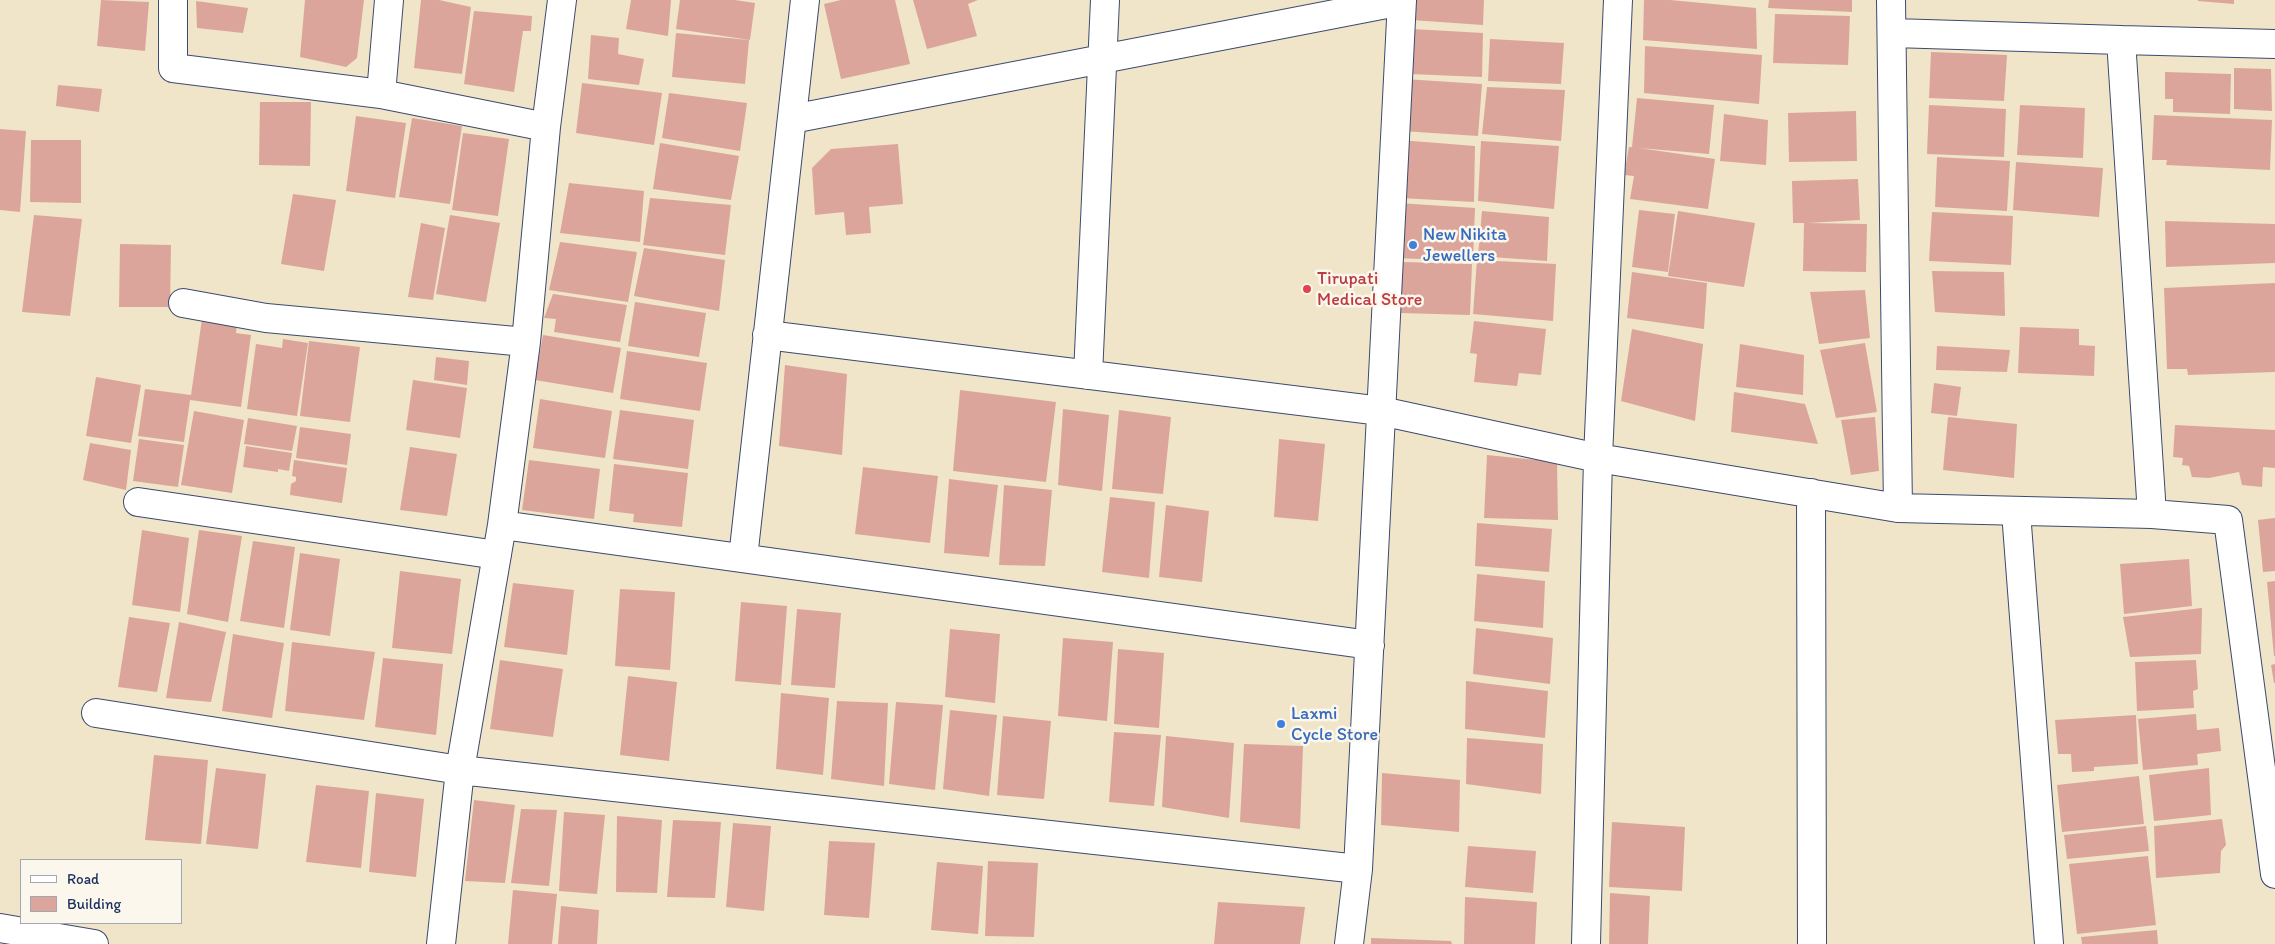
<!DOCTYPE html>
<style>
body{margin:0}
#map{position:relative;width:2275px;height:944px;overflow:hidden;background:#f0e5c9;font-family:Itim,sans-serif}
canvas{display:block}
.legend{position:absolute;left:20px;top:859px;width:162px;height:65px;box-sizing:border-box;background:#fbf7ec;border:1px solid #a1a7b3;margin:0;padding:6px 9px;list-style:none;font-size:15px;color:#1b2f5e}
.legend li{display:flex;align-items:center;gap:10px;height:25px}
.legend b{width:25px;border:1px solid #a1a7b3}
</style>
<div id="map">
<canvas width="2275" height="944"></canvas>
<ul class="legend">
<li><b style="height:6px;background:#fff"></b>Road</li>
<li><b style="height:14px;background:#dca59b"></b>Building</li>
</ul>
</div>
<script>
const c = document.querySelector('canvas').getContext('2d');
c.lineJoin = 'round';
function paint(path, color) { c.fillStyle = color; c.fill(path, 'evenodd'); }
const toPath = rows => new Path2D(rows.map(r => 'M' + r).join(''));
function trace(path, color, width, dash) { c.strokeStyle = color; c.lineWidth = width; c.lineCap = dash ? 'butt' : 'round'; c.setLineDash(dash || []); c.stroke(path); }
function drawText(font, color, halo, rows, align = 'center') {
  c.font = font + ' Itim,sans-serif'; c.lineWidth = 5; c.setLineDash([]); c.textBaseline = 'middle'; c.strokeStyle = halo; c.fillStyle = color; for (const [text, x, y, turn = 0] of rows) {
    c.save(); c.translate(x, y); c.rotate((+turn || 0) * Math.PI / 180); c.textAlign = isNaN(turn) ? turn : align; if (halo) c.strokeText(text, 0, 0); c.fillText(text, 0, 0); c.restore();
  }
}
paint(toPath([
 [101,0,149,2,145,51,97,46],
 [305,0,364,0,357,58,346,67,300,57],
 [421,0,439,0,471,7,462,74,414,68],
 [631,0,671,0,668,36,626,29],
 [680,0,735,0,755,3,750,40,676,29],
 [841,0,895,0,910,64,841,79,824,4],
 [913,0,978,0,968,4,977,36,927,49],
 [1411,0,1484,0,1483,25,1411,20],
 [1644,0,1670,0,1756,8,1757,49,1643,40],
 [1769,0,1852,0,1852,12,1768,8],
 [2198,0,2234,0,2234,4,2198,1],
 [196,1,248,8,243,33,197,28],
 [474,11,532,16,531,31,523,31,514,92,464,84],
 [1775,14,1850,16,1848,65,1773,63],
 [1412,29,1483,33,1482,77,1409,74],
 [676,33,749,40,745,84,672,77],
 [591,35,619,38,618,54,644,59,639,85,588,79],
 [1490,39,1564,43,1561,84,1488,81],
 [1645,46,1762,55,1759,104,1644,93],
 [1931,52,2007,55,2004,101,1929,98],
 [2234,68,2271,69,2272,111,2234,109],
 [2165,72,2231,74,2230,114,2173,112,2173,99,2165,99],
 [1404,79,1482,84,1478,136,1402,131],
 [582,83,662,93,654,145,576,133],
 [58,85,102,89,99,112,56,106],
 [1487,87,1565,90,1561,141,1482,134],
 [669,93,747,103,740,151,662,138],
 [1637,98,1714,105,1709,154,1639,148,1715,159,1708,209,1630,199,1634,176,1624,175,1629,147,1632,147],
 [260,102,311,102,310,166,259,165],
 [1929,105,2006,109,2004,157,1927,154],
 [2020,105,2085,108,2083,158,2017,155],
 [1856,111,1857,161,1789,162,1788,113],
 [1724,114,1768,120,1766,165,1720,161],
 [2154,115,2272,120,2270,170,2166,165,2167,160,2152,160],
 [356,116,406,123,395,198,346,191],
 [412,118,462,126,450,204,399,197],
 [0,129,26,131,20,212,0,210],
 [463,133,509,139,498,216,452,210],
 [31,140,81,140,81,203,30,202],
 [1400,140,1475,146,1474,202,1400,198],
 [1481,141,1559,146,1554,209,1478,201],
 [660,143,739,156,731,200,653,189],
 [898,144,903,204,869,207,871,233,846,235,844,212,815,215,812,168,831,149],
 [1937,157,2010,161,2007,211,1935,207],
 [2016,162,2103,168,2099,217,2013,210],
 [1858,179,1860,220,1807,223,1867,224,1866,272,1803,271,1804,223,1793,223,1792,181],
 [569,183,644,191,640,242,560,233],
 [293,194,336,200,324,271,281,264],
 [650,198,731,205,725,255,643,245],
 [1398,203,1475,208,1473,261,1394,258],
 [1639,210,1675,214,1668,272,1632,267],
 [1482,211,1549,217,1547,261,1478,256],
 [1678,211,1755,223,1744,287,1668,276],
 [1932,212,2013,216,2011,265,1929,261],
 [34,215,82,219,70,316,22,312],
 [450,215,500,223,486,302,436,294],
 [2165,221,2275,224,2275,263,2166,267],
 [421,223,445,228,433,300,408,297],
 [560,242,637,252,628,302,549,290],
 [120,244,171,245,170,307,119,307],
 [644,248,725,260,719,311,634,296],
 [1477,260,1556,264,1553,321,1473,314],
 [1403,262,1472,264,1470,315,1400,313,1401,303,1395,298,1399,291],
 [1932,271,2004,272,2005,316,1935,312],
 [1632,272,1707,283,1704,329,1627,318],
 [2275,283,2275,372,2188,375,2187,369,2167,369,2164,288],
 [1865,290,1870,338,1819,344,1810,292],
 [553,294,627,305,620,342,554,332,556,319,544,318],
 [635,302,706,313,699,357,628,346],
 [202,319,237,324,236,333,251,335,241,407,190,400,184,442,138,436,145,389,191,395],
 [1474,321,1546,329,1541,375,1519,373,1517,386,1474,382,1477,354,1470,353],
 [2020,327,2079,329,2079,345,2095,346,2094,376,2018,373],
 [1632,329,1703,344,1695,421,1621,401],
 [543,335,621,348,613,393,535,380],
 [283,339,308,343,297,416,247,409,256,344,282,348],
 [309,341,360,347,350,422,300,416],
 [1865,343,1877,412,1836,418,1820,350],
 [1740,344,1804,355,1803,395,1736,387],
 [1937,346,2010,350,2007,372,1936,370],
 [627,351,707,363,700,411,620,399],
 [436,357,469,361,467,385,434,380],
 [785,365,847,374,842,455,779,446],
 [96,377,141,385,131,443,86,436],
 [413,380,467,388,460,438,406,430],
 [1934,383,1961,387,1957,416,1931,413],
 [960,390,1056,402,1046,482,953,471],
 [1734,392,1805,404,1818,444,1731,432],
 [540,399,612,411,605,458,533,448],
 [1063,409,1109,415,1102,491,1058,485],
 [620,410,694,420,688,469,613,459],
 [1119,410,1171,417,1163,494,1112,489],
 [194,411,244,420,232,493,181,485],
 [1875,417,1879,471,1851,475,1841,420],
 [1948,417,2017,424,2014,478,1943,470],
 [248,418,297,426,292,451,244,444],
 [2175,425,2275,430,2275,468,2263,467,2262,487,2242,485,2239,472,2209,478,2192,477,2189,466,2182,465,2183,458,2173,457],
 [300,427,351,434,347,465,296,458],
 [139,439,184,445,178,487,133,481],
 [1279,439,1325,444,1318,521,1274,517],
 [90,443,131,450,126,490,83,480],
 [246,446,292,453,289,471,278,469,278,472,243,467],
 [410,447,457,454,447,516,400,510],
 [1487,455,1557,462,1558,520,1484,518],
 [294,460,347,468,342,503,290,495,291,484,296,481,296,477,292,476],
 [529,460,600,469,594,519,522,510],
 [614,464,688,473,682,527,633,522,634,514,609,511],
 [863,467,938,476,930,543,855,534],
 [949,479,998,485,989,557,944,553],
 [1004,485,1052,490,1045,566,999,565],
 [1110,497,1155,502,1149,578,1102,572],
 [1166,505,1209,511,1202,582,1159,577],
 [2275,518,2275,571,2263,572,2258,520],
 [1477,523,1552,529,1549,572,1475,566],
 [142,530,189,538,180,612,132,605],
 [199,530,242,536,228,622,187,614],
 [253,541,295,547,284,628,240,621],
 [300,553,340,559,330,636,290,630],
 [2189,559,2192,606,2124,614,2120,564],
 [400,571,461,579,452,654,392,648],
 [1477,574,1545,581,1543,628,1474,621],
 [2275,581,2275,656,2274,656,2267,582],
 [513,583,574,590,567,655,504,647],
 [620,589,675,592,670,670,615,666],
 [741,602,787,606,781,685,735,681],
 [2202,608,2201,654,2130,657,2123,617],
 [797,609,841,613,835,688,791,685],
 [129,617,170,623,157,692,118,687],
 [179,622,226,632,211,702,166,698],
 [1476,628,1553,638,1550,684,1473,674],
 [950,629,1000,634,995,703,945,697],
 [233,634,284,643,272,718,222,711],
 [1063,638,1113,642,1107,721,1058,716],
 [292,642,375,652,364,720,285,711],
 [1118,649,1164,653,1159,728,1114,724],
 [383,658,443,664,436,735,375,727],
 [500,660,563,669,553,737,490,729],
 [2196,660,2198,689,2193,691,2194,708,2137,711,2135,662],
 [2275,664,2275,683,2274,683,2271,665],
 [628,676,677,682,669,761,620,755],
 [1466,681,1548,691,1545,738,1465,729],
 [781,693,829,698,823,775,776,769],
 [837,701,888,703,884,786,831,779],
 [896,702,943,705,935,790,889,784],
 [950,710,997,715,989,796,943,789],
 [2196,714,2197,730,2219,728,2221,751,2197,754,2198,765,2143,770,2138,719],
 [2136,715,2138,764,2094,767,2094,771,2072,772,2071,754,2058,754,2055,720],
 [1003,716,1051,721,1044,799,997,795],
 [1114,732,1161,735,1154,806,1109,802],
 [1166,736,1234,743,1229,818,1162,807],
 [1467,738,1543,744,1541,794,1466,784],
 [1244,744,1303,746,1300,829,1240,822],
 [154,755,208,760,201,844,145,840],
 [216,768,266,774,258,849,206,844],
 [2209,768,2211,815,2154,821,2149,775],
 [1382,773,1460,780,1459,832,1381,825],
 [2139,776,2144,824,2062,832,2057,785],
 [316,785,369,791,361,868,306,862],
 [376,793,424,799,416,877,369,872],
 [474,800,515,805,505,883,465,881],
 [521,809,557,810,549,886,511,883],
 [564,812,605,815,597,894,559,891],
 [617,816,662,820,657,893,616,892],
 [2222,819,2226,845,2221,851,2220,873,2156,878,2154,826],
 [673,820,721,822,715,898,667,897],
 [1612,822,1685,827,1682,891,1609,887],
 [733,823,771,826,764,911,726,907],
 [2146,826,2149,851,2067,859,2064,835],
 [829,841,875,843,869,918,824,915],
 [1468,846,1536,851,1533,893,1465,887],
 [2148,856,2156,925,2077,934,2069,864],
 [988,861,1038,863,1034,937,985,936],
 [937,862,983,866,978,934,931,930],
 [513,890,557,894,552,944,508,944],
 [1610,893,1650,896,1648,944,1609,944],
 [1465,897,1537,902,1535,944,1464,944],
 [1218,902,1305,907,1300,944,1214,944],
 [561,906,599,910,597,944,558,944],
 [2157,930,2158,944,2082,944,2081,937],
 [1371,938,1451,941,1452,944,1371,944]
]), '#dca59b');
const street = toPath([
 [173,0,173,68,381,94,546,127],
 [1893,33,2121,40,2152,514],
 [2121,40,2275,44],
 [381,94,389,0],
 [792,119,1402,1],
 [183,303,266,318,526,342],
 [767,335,1381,411,1598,458,1898,508,1891,0],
 [1088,375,1105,0],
 [1811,493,1812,944],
 [138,502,497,555],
 [1898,508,2152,514,2228,520,2275,874],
 [2016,512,2049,944],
 [502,525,526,342,546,127,562,0],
 [743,558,805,0],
 [96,713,460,770,1358,869],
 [0,928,94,944],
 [441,944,460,770,502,525,1370,645],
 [1349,944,1358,869,1402,0],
 [1586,944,1598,458,1618,0]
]);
trace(street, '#3b4a6e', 30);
trace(street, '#fff', 28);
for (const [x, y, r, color] of [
 [1413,245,5,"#3f7fe0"],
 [1307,289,5,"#e0444e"],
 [1281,724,5,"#3f7fe0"]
]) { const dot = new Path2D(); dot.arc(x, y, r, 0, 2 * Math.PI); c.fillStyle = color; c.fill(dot); trace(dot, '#fbf7ec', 2); }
drawText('18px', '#366cbe', '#fbf7ec', [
 ["New Nikita",1423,235],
 ["Jewellers",1423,256],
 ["Laxmi",1291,714],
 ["Cycle Store",1291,735]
], 'left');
drawText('18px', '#be3a42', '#fbf7ec', [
 ["Tirupati",1317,279],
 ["Medical Store",1317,300]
], 'left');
</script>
